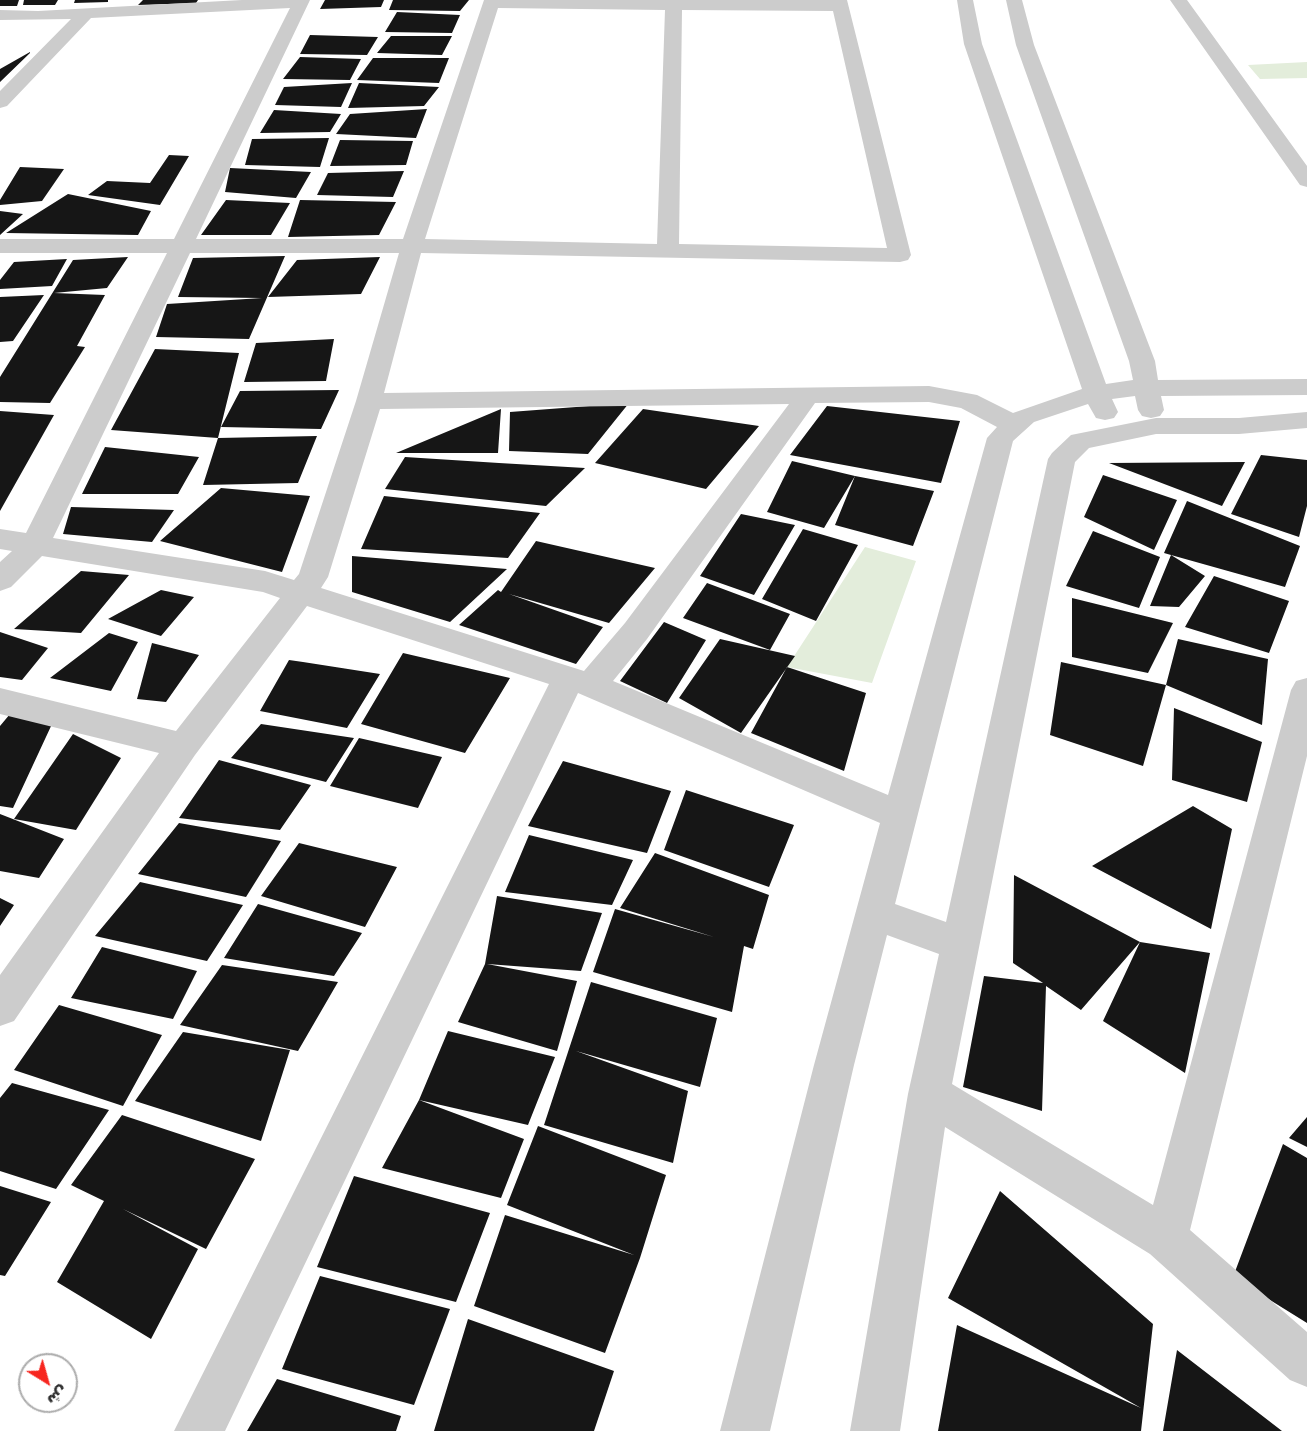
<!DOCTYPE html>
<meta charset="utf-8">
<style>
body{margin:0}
#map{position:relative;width:1307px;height:1431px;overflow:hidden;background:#fff;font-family:"DejaVu Sans","Noto Naskh Arabic",sans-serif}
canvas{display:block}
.north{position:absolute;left:18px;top:1353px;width:60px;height:60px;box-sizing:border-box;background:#fff;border:2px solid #acacac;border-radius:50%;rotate:143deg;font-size:16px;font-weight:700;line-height:24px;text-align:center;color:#2f2f2f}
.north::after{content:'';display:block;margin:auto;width:21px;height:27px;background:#f7261f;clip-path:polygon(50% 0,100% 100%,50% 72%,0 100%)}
</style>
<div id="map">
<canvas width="1307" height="1431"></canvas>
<div class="north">ش</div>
</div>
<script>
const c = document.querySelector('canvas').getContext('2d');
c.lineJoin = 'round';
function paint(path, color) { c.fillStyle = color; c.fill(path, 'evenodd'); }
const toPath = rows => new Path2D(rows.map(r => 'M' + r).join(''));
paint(toPath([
 [1307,62,1307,78,1260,79,1248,65],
 [865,547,916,561,872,683,787,667]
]), '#e3eddb');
paint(toPath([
 [0,0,19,0,17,6,0,6],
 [24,0,58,0,55,5,23,5],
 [75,0,108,0,108,2,74,3],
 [143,0,198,0,196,3,138,5],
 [325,0,384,0,381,7,320,9],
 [393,0,469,0,460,11,389,10],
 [397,12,460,15,452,33,385,32],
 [310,35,378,37,367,55,300,54],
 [391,36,452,36,442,55,377,53],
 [30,52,30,53,0,82,0,69],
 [300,57,361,59,350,80,283,79],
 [373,58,449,58,439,83,357,80],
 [352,83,341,107,275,105,284,87],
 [359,83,439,87,424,106,348,108],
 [427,109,416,138,336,134,350,114],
 [274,110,341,114,330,132,260,133],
 [329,138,320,167,245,165,252,139],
 [340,140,413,141,406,165,330,166],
 [169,155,189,156,160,205,88,195,107,181,150,183],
 [20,167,64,169,42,201,0,205,0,200],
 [230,168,311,172,296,198,225,192],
 [404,171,393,197,317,195,328,173],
 [68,194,151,211,138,235,6,233],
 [226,200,290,203,271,235,201,235],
 [300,200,396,202,379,235,288,237],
 [0,211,23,214,0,235],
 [285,256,249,339,156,337,167,304,262,298,178,297,193,258],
 [128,257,107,288,54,293,105,295,77,346,85,347,50,403,0,402,0,377,73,260],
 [380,257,361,294,268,297,297,260],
 [67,259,52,286,0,289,0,280,14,262],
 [44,295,13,341,0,342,0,297],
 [334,339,326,381,244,382,256,343],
 [155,349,239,353,218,438,111,430],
 [339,390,321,429,221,427,240,391],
 [629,403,588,454,509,451,510,412],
 [827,406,960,421,941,483,790,455],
 [501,409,498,453,396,453],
 [643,409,759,426,706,489,595,463],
 [0,411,54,415,0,511],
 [317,436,298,483,203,485,218,438],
 [105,447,199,457,178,494,82,494],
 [1261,455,1307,460,1307,506,1299,537,1231,514],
 [405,457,499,463,585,468,546,506,385,489],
 [792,461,855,476,824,528,767,512],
 [1245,462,1222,506,1109,463],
 [1103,475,1177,500,1154,550,1084,517],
 [855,476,934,491,913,546,835,525],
 [221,488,310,496,282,572,160,541],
 [384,496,540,513,508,558,361,549],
 [1187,501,1300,546,1285,587,1171,555,1205,576,1179,607,1150,606,1171,555,1164,553],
 [71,507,174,510,152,542,63,534],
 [741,514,795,525,754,595,700,576],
 [803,529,858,545,816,621,762,599],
 [1093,531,1160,557,1139,608,1066,586],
 [536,541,655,568,609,623,509,594,603,627,576,664,459,625,498,590,501,592],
 [352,556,507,569,450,622,352,592],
 [81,571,129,575,81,633,14,629],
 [1214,576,1289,601,1269,653,1185,627],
 [707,583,790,614,770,650,683,618],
 [161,590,194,597,161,636,108,619],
 [1072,598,1173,623,1148,673,1072,657],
 [664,622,706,640,667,703,620,681],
 [0,632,48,648,22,680,0,677],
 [109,633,138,642,111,691,50,678],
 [720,639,795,656,741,733,679,698],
 [1178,639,1268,659,1262,725,1166,685,1143,766,1050,735,1061,662,1166,685],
 [152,643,199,655,166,702,137,699],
 [403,653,510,678,465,753,361,724],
 [289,660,303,662,380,674,347,728,260,711],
 [787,667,866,693,844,771,751,733],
 [1174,708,1262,742,1247,802,1172,780],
 [10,714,52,724,13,808,0,806,0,726],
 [261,724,354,738,326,782,231,758],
 [73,734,121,758,76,830,14,819],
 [359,738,442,757,418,808,330,786],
 [219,760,311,785,280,830,179,818],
 [563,761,671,791,647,853,528,826],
 [686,790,794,825,769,887,664,850],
 [1193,806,1232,829,1211,929,1092,866],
 [0,814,64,839,39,878,0,871],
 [179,823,281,841,246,897,138,874],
 [529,835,633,860,612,905,505,892],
 [299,843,397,867,365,927,261,896],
 [655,853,769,895,753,949,744,946,732,1012,593,972,615,909,714,937,620,908],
 [1014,875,1140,942,1210,953,1185,1073,1103,1021,1140,942,1081,1010,1046,986,1042,1111,963,1087,984,976,1043,983,1013,963],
 [140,882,243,905,207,961,95,936],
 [497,896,602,913,581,971,487,964,577,981,557,1051,458,1022,485,964],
 [0,898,14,905,0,926],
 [258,904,362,933,334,976,224,958],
 [102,947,197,971,173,1019,71,998],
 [222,965,338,982,298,1051,180,1025],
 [591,982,717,1018,700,1087,576,1051,688,1091,673,1163,544,1125],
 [59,1005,162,1035,123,1106,14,1070],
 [448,1031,555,1057,528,1125,419,1100],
 [183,1032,290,1050,261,1141,135,1101],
 [12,1083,109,1110,56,1189,0,1171,0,1098],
 [419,1100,524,1139,501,1198,382,1168],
 [122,1115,255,1159,206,1249,123,1209,198,1249,151,1339,57,1282,104,1201,71,1185],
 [1307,1117,1307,1147,1289,1138],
 [538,1126,666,1175,640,1258,605,1353,474,1306,505,1215,634,1255,507,1205],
 [1283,1144,1307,1158,1307,1323,1233,1277],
 [354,1176,490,1213,456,1302,317,1267],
 [0,1186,51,1202,5,1276,0,1275],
 [1000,1191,1153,1324,1141,1431,938,1431,957,1325,1141,1408,948,1298],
 [320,1276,450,1309,414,1405,282,1369],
 [468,1319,614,1371,594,1431,434,1431],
 [1177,1350,1282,1431,1163,1431],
 [277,1379,401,1416,396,1431,247,1431]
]), '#161616');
paint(toPath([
 [242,0,310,0,196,239,403,239,484,0,847,0,911,255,908,260,900,262,421,253,384,393,929,386,977,395,1013,413,1082,389,964,44,957,0,973,0,982,44,1106,384,1133,380,1129,361,1016,45,1006,0,1022,0,1034,45,1155,361,1158,380,1307,379,1307,395,1161,396,1164,410,1160,416,1151,418,1142,416,1138,410,1135,396,1112,399,1118,412,1114,418,1105,420,1096,418,1088,404,1034,422,1013,441,895,904,946,922,1048,459,1052,453,1071,435,1156,418,1239,418,1307,412,1307,428,1239,434,1156,434,1089,448,1075,462,952,1084,1153,1205,1291,690,1296,681,1307,678,1307,756,1190,1230,1307,1332,1307,1387,1290,1380,1150,1254,945,1127,900,1431,850,1431,908,1094,939,954,887,935,854,1065,770,1431,720,1431,814,1065,880,823,578,693,225,1431,174,1431,549,684,307,606,195,755,14,1021,0,1026,0,975,159,753,0,714,0,688,176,731,280,598,263,592,42,556,11,587,0,591,0,562,12,551,0,549,0,529,26,533,167,253,0,253,0,239,174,239,290,8,91,18,7,106,0,108,0,91,71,19,0,20,0,10,38,11,242,0],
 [498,8,665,10,657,244,425,239,498,8],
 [682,10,833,11,887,248,679,244,682,10],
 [190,253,399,253,356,401,299,574,294,580,265,571,53,538,190,253],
 [929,402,961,408,997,427,987,438,888,795,613,681,647,639,815,403,929,402],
 [789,404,625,623,584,671,321,588,328,577,380,409,789,404],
 [1170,0,1187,0,1307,166,1307,187,1300,185,1170,0]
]), '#ccc');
</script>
